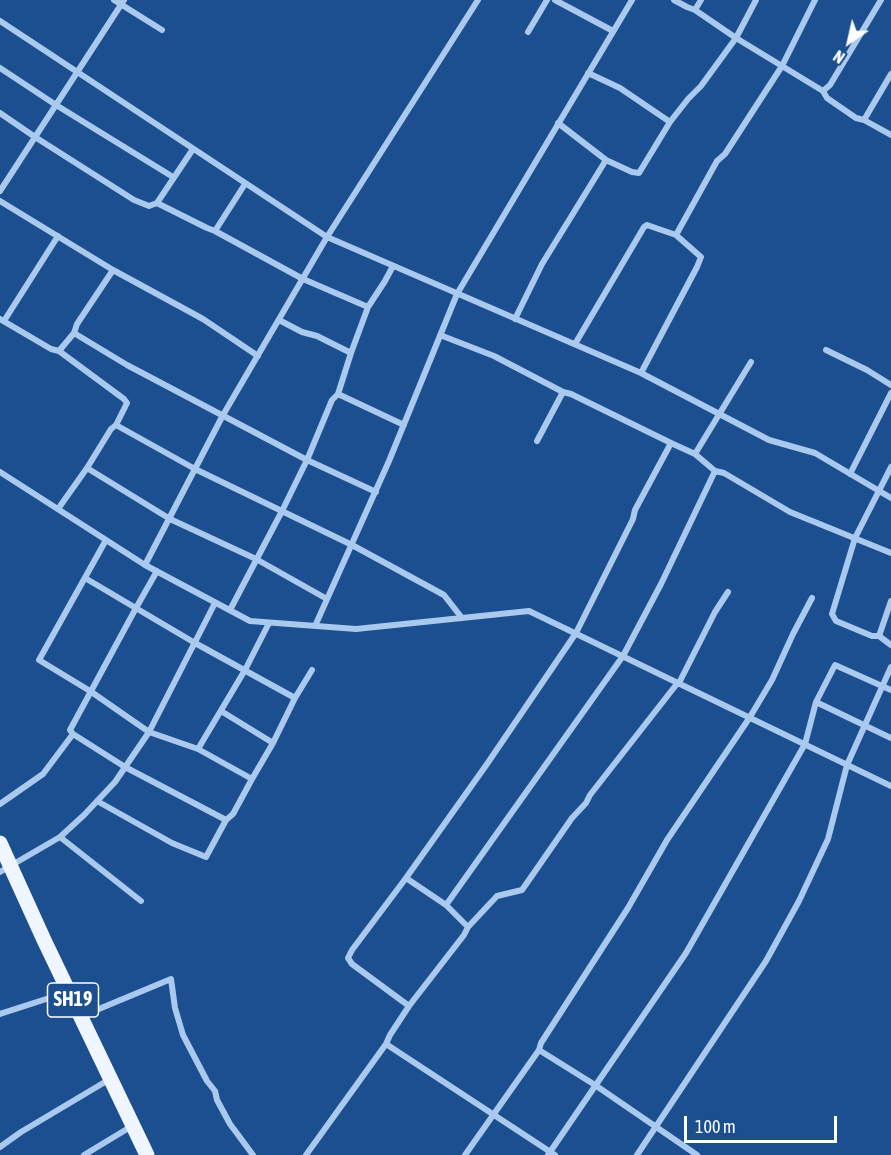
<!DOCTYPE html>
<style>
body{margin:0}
#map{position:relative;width:891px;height:1155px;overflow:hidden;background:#1b4f8f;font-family:"Asap Condensed",sans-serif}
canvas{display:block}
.north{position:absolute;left:819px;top:12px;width:60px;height:60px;-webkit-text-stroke:4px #1b4f8f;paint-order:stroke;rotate:214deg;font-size:16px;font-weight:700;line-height:24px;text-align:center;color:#fff}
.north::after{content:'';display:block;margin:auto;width:21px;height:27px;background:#fff;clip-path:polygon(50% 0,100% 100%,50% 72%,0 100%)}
.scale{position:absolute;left:684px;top:1116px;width:153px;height:27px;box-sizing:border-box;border:3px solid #fff;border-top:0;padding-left:8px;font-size:18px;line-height:21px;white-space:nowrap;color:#fff;-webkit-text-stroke:4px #1b4f8f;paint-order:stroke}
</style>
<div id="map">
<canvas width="891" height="1155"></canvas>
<div class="north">N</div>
<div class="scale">100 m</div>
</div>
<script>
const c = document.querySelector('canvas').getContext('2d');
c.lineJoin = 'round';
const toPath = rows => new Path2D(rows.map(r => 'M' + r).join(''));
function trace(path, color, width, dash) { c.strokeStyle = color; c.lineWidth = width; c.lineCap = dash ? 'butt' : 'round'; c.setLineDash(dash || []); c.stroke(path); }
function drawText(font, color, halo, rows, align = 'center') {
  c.font = font + ' "Asap Condensed",sans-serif'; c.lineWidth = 4.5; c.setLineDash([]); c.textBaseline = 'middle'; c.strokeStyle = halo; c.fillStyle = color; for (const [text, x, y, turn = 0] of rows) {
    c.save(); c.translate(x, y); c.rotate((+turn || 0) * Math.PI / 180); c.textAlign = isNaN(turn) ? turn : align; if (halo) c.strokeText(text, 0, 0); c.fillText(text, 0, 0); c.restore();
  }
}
trace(toPath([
 [114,0,162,30],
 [555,0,613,31],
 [674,0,687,7,695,10,736,38,823,91,827,98,856,118,864,120,891,135],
 [695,10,701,0],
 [0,21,327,237,641,373,769,440,815,453,891,498],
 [528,32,547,0],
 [0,68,56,105,173,177],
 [588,73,620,88,670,122],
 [823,91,830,85,881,0],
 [0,113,35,137,134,200,149,206,157,203,193,149],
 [864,120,891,74],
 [558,123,606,160,632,172,639,173,670,122,688,99,701,86,736,38,756,0],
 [0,191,124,0],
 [0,201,113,270,203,319,258,356],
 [157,203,207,228,215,231,303,279,368,307],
 [215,231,245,184],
 [676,235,717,161,725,154,782,66,815,0],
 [0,319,51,349,59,351,124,399,127,403,116,425,111,429,87,468,58,509],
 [515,319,542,264,606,160],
 [279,320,302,332,317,336,351,353],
 [4,321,58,236],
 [74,333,127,365,307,460,376,492],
 [440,335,494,356,563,392,571,394,671,443,695,454,715,471,724,473,790,512,891,553],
 [575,344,644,227,647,225,676,235,701,257,697,267,641,373],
 [826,350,867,370,891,385],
 [59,351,74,333,77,324,113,270],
 [338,394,404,425],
 [116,425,195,469,352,545,444,595,462,618],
 [537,441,563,392],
 [695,454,751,362],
 [891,467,855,538,832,614,836,621,872,636,879,636,891,645],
 [87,468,170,519,256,559,327,599],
 [0,472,145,565,250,621,356,629,529,611,891,786],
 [850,474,891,393],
 [106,540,39,660,90,691,149,732,198,749,252,779,273,743,295,698,312,670],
 [145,565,223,415,327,237,478,0],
 [157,571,136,608,70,730,73,734,125,767,226,820],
 [85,578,195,643,295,698],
 [230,610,282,511,307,460,332,400,338,394,351,353,368,307,385,281,393,266],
 [315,626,389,461,457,294,632,0],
 [879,636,891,601],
 [816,702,891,738],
 [221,711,273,743],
 [198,749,245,670,269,623],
 [97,801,172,843,206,857,226,820,233,814,252,779],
 [0,804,43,774,73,734],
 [60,837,141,901],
 [0,872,60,837,84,815,115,782,149,732,215,603],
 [406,878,446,905,468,927],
 [446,905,623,656,661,584,715,471],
 [409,1006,352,964,348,958,352,950,406,878,487,764,576,633,633,519,635,510,671,443],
 [0,1014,68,992],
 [82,1016,171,979,175,1008,183,1035,207,1081,215,1091,217,1100,230,1124,253,1155],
 [386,1044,555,1155],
 [539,1050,595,1085,697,1155],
 [0,1147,21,1132,110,1079],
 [84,1155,132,1126],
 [306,1155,386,1044,390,1035,409,1006,464,935,468,927,497,896,522,890,572,818,586,803,590,795,676,685,679,683,715,612,728,592],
 [465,1155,539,1050,541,1043,628,908,667,840,750,717,772,680,793,634,812,598],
 [548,1155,686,953,805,744,816,702,835,665,891,690],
 [637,1155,766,961,799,901,828,839,847,765,891,667]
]), '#a9c9ee', 6);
trace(toPath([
 [0,843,44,940,147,1155]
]), '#f0f6ff', 15);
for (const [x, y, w] of [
 [73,1000,51]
]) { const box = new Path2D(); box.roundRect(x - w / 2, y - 17, w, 34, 4.5); c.fillStyle = '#1b4f8f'; c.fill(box); trace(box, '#fff', 1.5); }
drawText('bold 20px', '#fff', null, [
 ["SH19",73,1000]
]);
</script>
